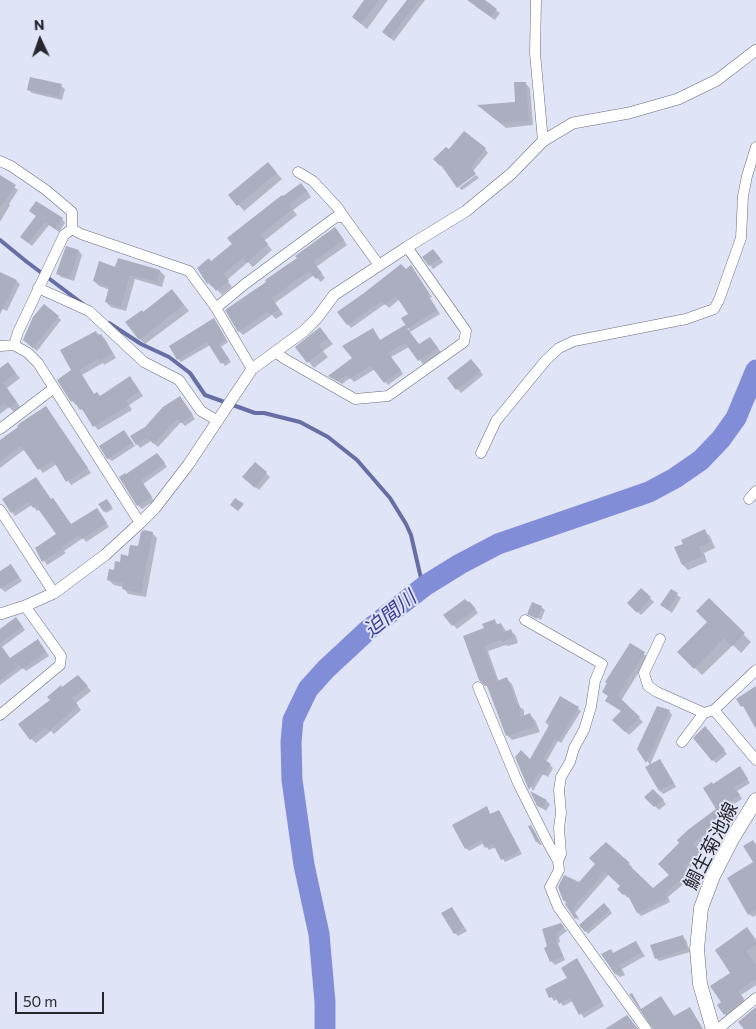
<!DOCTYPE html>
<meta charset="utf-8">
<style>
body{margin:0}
#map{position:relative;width:756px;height:1029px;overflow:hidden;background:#e0e4f7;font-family:Commissioner,sans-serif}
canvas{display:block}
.north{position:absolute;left:15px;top:15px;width:50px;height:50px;-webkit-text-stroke:4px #e0e4f7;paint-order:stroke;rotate:357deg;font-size:14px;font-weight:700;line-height:20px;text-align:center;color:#26272e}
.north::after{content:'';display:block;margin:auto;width:18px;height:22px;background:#26272e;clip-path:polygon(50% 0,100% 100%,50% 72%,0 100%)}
.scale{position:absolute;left:15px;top:992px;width:89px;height:22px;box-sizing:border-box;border:2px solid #26272e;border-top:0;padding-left:6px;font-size:15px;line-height:18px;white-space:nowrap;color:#26272e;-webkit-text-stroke:4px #e0e4f7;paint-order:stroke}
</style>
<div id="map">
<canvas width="756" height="1029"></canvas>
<div class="north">N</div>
<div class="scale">50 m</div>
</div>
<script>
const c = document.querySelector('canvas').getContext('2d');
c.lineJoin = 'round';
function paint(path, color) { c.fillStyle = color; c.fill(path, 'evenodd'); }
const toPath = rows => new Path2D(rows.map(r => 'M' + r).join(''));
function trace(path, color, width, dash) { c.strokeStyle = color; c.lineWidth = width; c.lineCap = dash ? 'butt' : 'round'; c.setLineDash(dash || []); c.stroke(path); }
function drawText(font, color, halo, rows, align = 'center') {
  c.font = font + ' Commissioner,"Noto Sans JP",sans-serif'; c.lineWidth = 4; c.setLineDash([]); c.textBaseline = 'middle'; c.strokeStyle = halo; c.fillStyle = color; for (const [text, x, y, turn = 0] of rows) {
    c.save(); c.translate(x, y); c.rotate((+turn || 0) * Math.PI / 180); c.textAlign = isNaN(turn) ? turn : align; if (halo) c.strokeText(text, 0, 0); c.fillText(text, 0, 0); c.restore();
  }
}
paint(toPath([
 [366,0,388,0,367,29,353,17],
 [408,0,425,0,394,41,387,36],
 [473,0,482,0,500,13,495,20,475,6],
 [525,83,530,88,533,125,506,128,484,110,517,103],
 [61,86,65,89,62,100,32,93,29,90],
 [485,149,488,153,473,171,444,169,435,159,449,151],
 [273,169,282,179,244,211,230,195],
 [476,175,479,178,462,190,459,188],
 [0,176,18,190,9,204,10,205,0,222],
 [306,189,311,197,293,210,297,215,264,241,272,250,253,267,248,262,227,280,232,287,222,295,214,286,212,287,208,283,212,262],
 [37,216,62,219,65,223,59,232,49,225,32,246,25,240],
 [339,233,347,245,316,267,325,278,321,282,314,275,275,303,283,314,276,319,272,315,243,335,239,331,268,282],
 [79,251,82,255,74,281,61,277,57,273],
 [437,254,443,262,433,269,430,265],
 [411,267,432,297,430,298,440,314,410,332,420,346,433,342,441,352,423,364,409,347,391,357,403,374,388,385,375,369,354,382,350,378,342,384,332,378,329,375,381,341,405,327,410,331,403,319,410,314,400,299,389,308,385,304,351,328,348,324],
 [116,268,160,271,165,276,162,287,135,279,126,311,111,307,106,302,110,290,99,286,94,281],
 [16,281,20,284,7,311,0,308],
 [177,296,189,311,145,344,140,339,143,313],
 [58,317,61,320,37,351,28,344],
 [216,322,228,342,221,347,231,362,225,366,210,345,181,362,178,359],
 [95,332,105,339,116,358,104,365,103,363,82,375,94,395,100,397,134,382,143,396,129,405,132,410,98,430,78,404,76,405,72,401,59,381,73,370],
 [325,334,333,344,323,351,328,357,314,368,297,347],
 [475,364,483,375,461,393,448,378],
 [12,369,20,378,7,388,20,407,14,412,9,407,0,414,0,370],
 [183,401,195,419,185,426,181,422,158,447,151,441,140,448,137,444],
 [46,407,91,473,71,485,57,464,43,473,25,449,0,468,0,442],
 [124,431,135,446,112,461,108,458],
 [161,458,167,467,143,484,154,501,142,509,138,505,126,476],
 [255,463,270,477,259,490,247,480],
 [36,478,54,505,72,525,100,513,109,527,86,542,83,538,64,551,66,553,47,565,36,548,57,535,40,509,37,511,32,505,15,516,12,512],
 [108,502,113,509,106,513,105,511],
 [704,531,710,536,715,548,704,553,707,562,688,570,683,565,676,548,685,544],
 [152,533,157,538,146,597,128,594,123,587,114,585,108,580,121,564,129,557],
 [11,565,22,581,5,592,0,587,0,572],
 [641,590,654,602,641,615,629,603],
 [671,590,681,598,672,613,662,605],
 [709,600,751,642,741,653,733,645,702,675,679,652,709,622],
 [473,606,478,613,457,629,445,615],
 [541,607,545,610,541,620,531,614],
 [494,621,499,625,501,624,507,632,511,631,516,636,518,643,508,646,506,645,488,651,499,682,507,679,512,684,520,707,524,710,524,717,530,715,535,720,540,732,512,740,507,735,493,685,480,680,485,629],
 [19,622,25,630,2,647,10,659,41,644,49,656,26,671,23,668,0,685,0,630],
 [630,645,648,657,621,701,643,722,629,735,614,720,622,711,607,701,609,697,604,692],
 [83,681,91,691,76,703,81,710,54,734,51,731,36,743,31,739,52,700,62,689],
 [560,698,581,711,561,743,558,741,546,762,553,768,548,777,543,774,533,791,516,758,530,760,550,727,546,723],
 [669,711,672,715,650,765,639,749],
 [708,731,727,754,716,763,713,760],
 [660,761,676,787,663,794,660,791],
 [740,768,750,783,737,791,742,799,728,808,735,820,696,847,703,856,686,871,692,877,668,897,670,902,641,916,638,913,629,896,628,898,618,889,621,886,609,874,575,913,580,921,576,918,564,900,597,864,606,844,629,864,632,867,631,869,653,890,671,875,660,864,717,809,714,785],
 [653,790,666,804,659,810,646,797],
 [546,801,550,804,546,811,538,805],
 [486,808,491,815,498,811,501,814,522,854,505,862,496,847,489,850,484,843,469,851,466,848],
 [531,826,534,830,542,845,540,845,537,842,530,829],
 [756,856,756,915,753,917,749,914,754,862],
 [607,907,612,913,588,934,586,931],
 [451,908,467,931,458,936,455,933],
 [561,925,567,931,559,937,560,942,558,943,565,960,555,965,551,961,544,930],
 [682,936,686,940,690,952,659,961,656,958],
 [756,940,756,985,741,995,746,1003,728,1018,719,1005,723,1003,732,973,716,951],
 [636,943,645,956,622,969,625,975,620,977,616,974,611,951,614,954],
 [577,959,604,1006,584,1018,573,1001,563,1006,558,999,554,1001,546,990,569,978]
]), '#0003');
trace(toPath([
 [0,240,27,262,83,304],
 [109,323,141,344,169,357,190,373,205,395,255,413,264,413,300,422,328,437,357,460,390,498,406,524,411,535,423,587]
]), '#666ea4', 4);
trace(toPath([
 [325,1029,325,1002,319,934,304,865,292,780,291,742,293,720,308,689,326,669,368,630,426,585,460,564,498,544,649,492,675,478,701,460,721,439,736,418,756,370]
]), '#828dd7', 21);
paint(toPath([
 [364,0,379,0,361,24,352,17],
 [407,0,419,0,390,38,382,32],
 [467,0,485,0,497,9,491,17],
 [30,77,62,84,59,97,27,90],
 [514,82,526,82,529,121,500,123,477,105,515,102],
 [464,131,486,148,471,167,476,174,457,188,441,165,440,166,433,159,446,147,449,149],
 [268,162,277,173,237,206,228,195],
 [0,175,16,185,0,208],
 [301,183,307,191,290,204,293,209,260,235,268,244,247,263,243,258,223,274,229,281,216,291,209,282,207,284,197,268,209,258,211,261,232,244,227,238,282,195,283,196],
 [36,201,63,218,55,229,45,222,28,243,20,237,36,216,29,211],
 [335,227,344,240,313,262,322,273,316,279,309,271,272,298,279,309,270,315,268,311,238,332,225,310,266,282,265,280,297,258,295,256],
 [66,246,79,250,70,278,56,274],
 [433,249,440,258,429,266,422,257],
 [118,258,160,270,157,282,130,275,121,307,105,302,109,287,93,281,99,261,115,267],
 [401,264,406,269,411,265,429,293,427,294,437,310,407,329,419,344,430,337,438,348,418,361,405,343,388,353,401,370,384,383,371,366,349,379,347,375,337,381,328,376,352,358,342,346,373,328,380,340,405,325,407,328,401,318,408,314,396,296,385,305,382,301,347,325,337,312,364,293],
 [0,272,17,280,0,314],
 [172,289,184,305,139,340,125,322,142,310,143,312],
 [44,304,59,316,33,348,23,340,33,317],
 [214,318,226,339,219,344,229,359,221,364,207,342,177,360,169,346],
 [320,327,328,338,319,345,323,351,307,363,295,347],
 [96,331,98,335,101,334,113,354,99,361,98,359,79,370,94,394,97,392,100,396,130,376,139,391,126,400,129,405,93,427,82,409,80,410,73,400,71,402,57,380,71,370,60,350],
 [471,359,481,371,456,390,447,378],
 [8,362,16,373,3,383,17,402,9,408,5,403,0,406,0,368],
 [180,396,193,415,181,423,177,419,154,444,147,438,136,445,130,436,145,427,163,407],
 [46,406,88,468,66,482,53,460,38,470,21,446,0,461,0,440,18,427,17,426,20,423],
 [124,430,133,443,107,459,99,446],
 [157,453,165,463,141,480,152,497,137,506,119,477,125,473,126,474],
 [255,462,267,472,255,488,242,477],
 [36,477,51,499,53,498,71,524,97,508,107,523,82,539,79,535,62,547,63,549,42,562,35,548,56,534,36,506,33,508,29,502,11,513,2,499],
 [235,498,244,504,238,511,230,505],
 [107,499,112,507,104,512,98,504],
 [705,529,710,542,699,547,703,556,682,565,674,547,683,544,681,540],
 [144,530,153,532,141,593,122,589,123,583,107,580,109,569,114,570,115,561,120,562,121,554,128,556,130,545,138,546,141,532],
 [11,564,19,577,0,589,0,571],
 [641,588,651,597,637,613,627,603],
 [671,589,678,593,668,610,660,605],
 [709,598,745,633,732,646,724,638,694,669,677,652,707,622,696,611],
 [465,599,468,602,469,601,476,609,452,626,443,615],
 [532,602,542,606,537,619,527,614],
 [16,617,23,627,0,643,0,629],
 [495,619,496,625,501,623,504,632,511,629,514,638,502,642,501,640,484,646,497,681,507,677,517,704,519,704,520,717,530,713,535,727,506,736,487,686,485,686,479,680,463,636,484,628,482,624],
 [38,639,46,652,22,669,20,665,0,680,0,644,10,658],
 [630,643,645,652,618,696,640,717,625,732,612,720,621,711,605,701,608,696,602,692,607,683,605,682],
 [78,675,88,686,72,698,78,705,49,731,46,727,30,740,18,724,50,700,47,697,61,685,62,687],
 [756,686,756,729,743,706,741,707,736,699],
 [560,696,579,707,558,741,555,739,543,759,551,764,544,775,539,772,529,790,515,757,521,750,530,759,552,720,545,723],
 [657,706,670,710,646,763,637,749],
 [705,726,725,750,712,761,693,738],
 [660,759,674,783,659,791,645,767],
 [740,766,748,779,734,787,740,795,726,804,732,816,693,843,701,852,684,866,689,873,665,893,667,899,637,913,626,892,623,895,617,889,620,886,605,872,572,909,578,917,575,919,565,904,568,902,563,900,558,887,564,875,579,882,595,864,589,858,606,842,630,863,628,864,653,888,669,875,658,864,679,843,677,840,689,829,716,809,703,788,712,782,713,784],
 [653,789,664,800,654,807,644,797],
 [530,791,547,800,542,808,537,806],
 [487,806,490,814,499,810,520,851,501,860,493,844,485,848,481,840,465,849,452,825],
 [531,825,539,841,536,842,528,826],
 [753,840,756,845,756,909,748,915,727,878,753,862,743,846],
 [604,903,610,910,585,932,579,925],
 [452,907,464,927,454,934,441,913],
 [561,923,564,927,556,933,558,939,555,939,563,956,550,962,544,948,547,946,542,929],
 [747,927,756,940,756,944,746,951,756,965,756,979,738,991,744,999,724,1015,717,1005,721,1002,710,986,730,973,715,950],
 [683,935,687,949,655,959,650,945],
 [636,941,642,952,619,965,622,971,615,974,601,954,611,949,613,953],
 [577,958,602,1002,579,1015,570,998,559,1004,555,996,549,998,545,989,567,978,561,968],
 [632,993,641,1009,661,996,674,1016,690,1007,703,1029,653,1029,629,994],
 [756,1007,756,1029,744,1029,738,1022],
 [627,1015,638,1029,605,1029]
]), '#aaaebf');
const minor = toPath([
 [536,0,535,53,543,141],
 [0,161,11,166,46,190,72,212,72,229],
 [298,172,313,181,338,208,344,217],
 [72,229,81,234,189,271,216,308,252,369],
 [38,288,89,311,144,362,179,380,201,411,218,421],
 [216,308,245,284,336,217,344,217,379,265],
 [14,345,18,332,64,235,72,229],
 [0,346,14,345,28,353,38,363,140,523],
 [275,352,285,359,355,399,388,396,464,342,466,331,407,247],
 [0,429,54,388],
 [481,453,496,421,546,360,559,348,574,341,686,319,714,309,719,300,741,238,743,196,747,176,756,147],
 [749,499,756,491],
 [0,510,54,593],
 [525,620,602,664,595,681,591,707,584,730,574,748,570,762,561,777,559,790,561,813,559,828,561,854,558,861],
 [660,639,644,673,648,686,657,692,704,713,714,710,756,670],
 [478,687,518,783,548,843,558,861,559,870,550,887,558,907,646,1029],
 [714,710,756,760],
 [0,715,60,665,61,656,25,606],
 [682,742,704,713],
 [718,1029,756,998]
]);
const tertiary = toPath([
 [0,614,25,606,54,593,105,555,140,523,155,508,188,465,252,369,304,331,317,318,334,295,407,247,466,211,511,174,543,141,573,123,629,113,678,99,717,80,756,50]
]);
const secondary = toPath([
 [713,1029,700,984,697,949,701,908,713,876,732,839,756,800]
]);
trace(minor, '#696c7c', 11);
trace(tertiary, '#696c7c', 12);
trace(secondary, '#696c7c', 15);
trace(minor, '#fff', 10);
trace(tertiary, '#fff', 11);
trace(secondary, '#fff', 14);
drawText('19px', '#26272e', '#e0e4f7', [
 ["鯛生菊池線",711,846,-63]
]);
drawText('italic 20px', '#393d93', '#e0e4f7', [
 ["迫間川",390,614,-39]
]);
</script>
